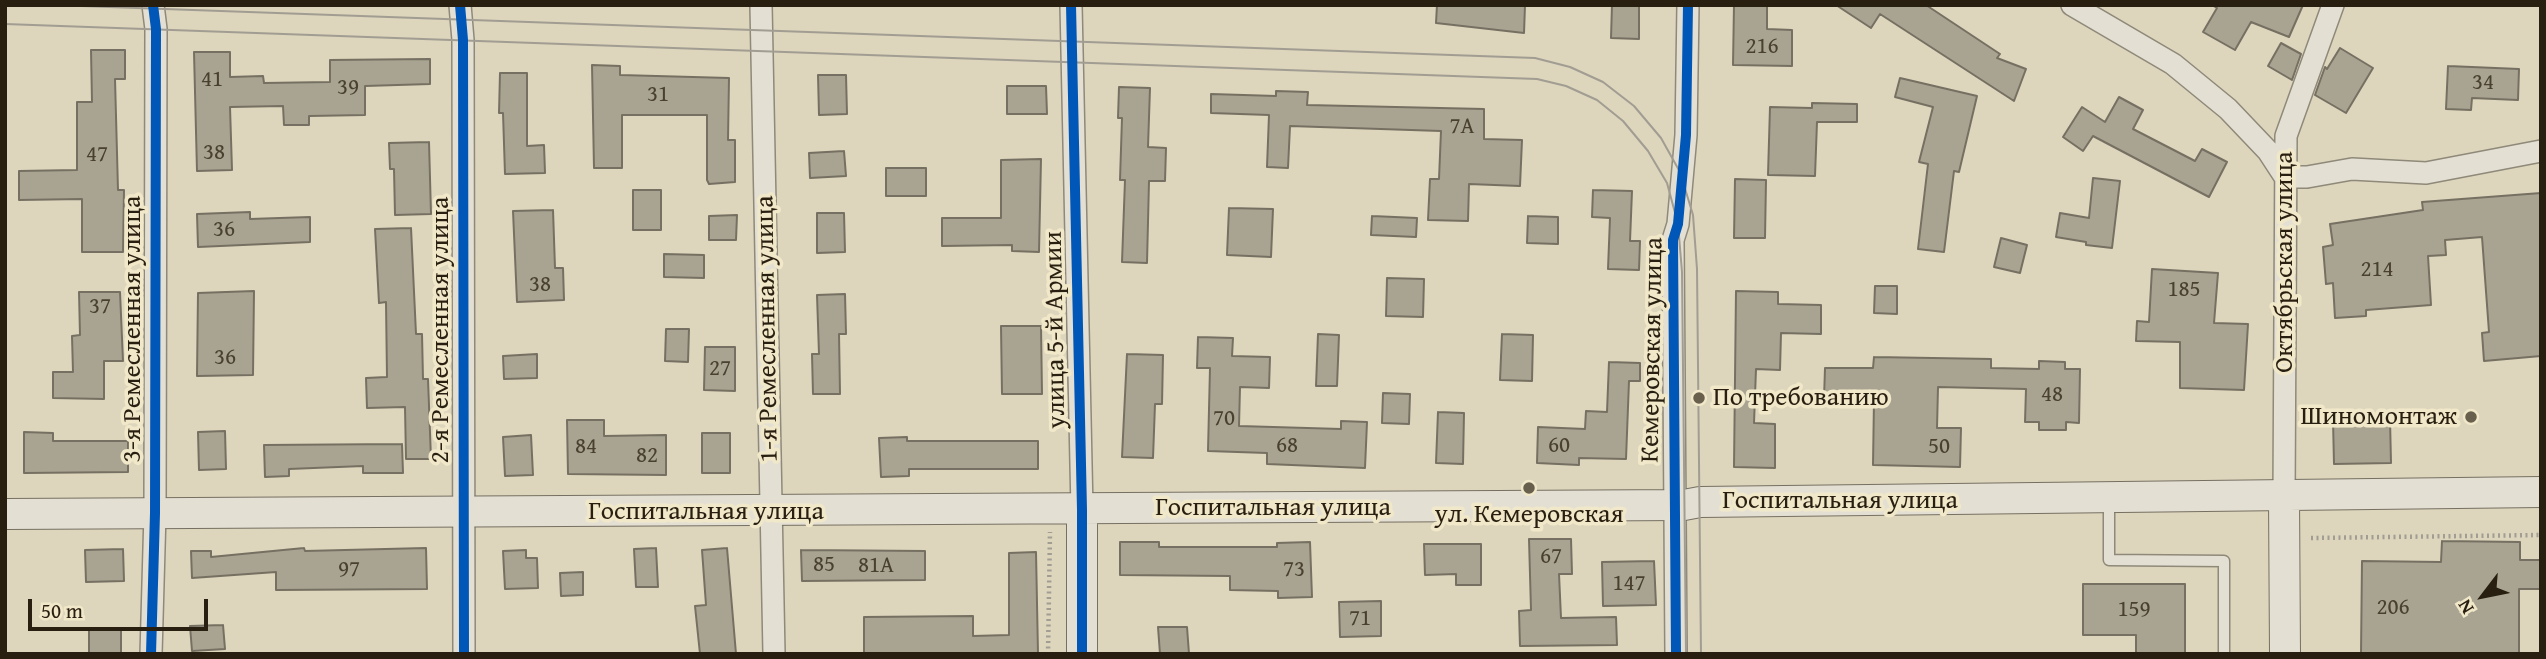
<!DOCTYPE html>
<meta charset="utf-8">
<style>
body{margin:0}
#map{position:relative;width:2546px;height:659px;overflow:hidden;background:#ddd5bc;font-family:"Gentium Book Plus",serif}
canvas{display:block}
.frame{position:absolute;inset:0;border:7px solid #291f10;pointer-events:none}
.north{position:absolute;left:2448px;top:561px;width:70px;height:70px;-webkit-text-stroke:5px #f1e8ca;paint-order:stroke;rotate:238deg;font-size:19px;font-weight:700;line-height:28px;text-align:center;color:#291f10}
.north::after{content:'';display:block;margin:auto;width:24px;height:32px;background:#291f10;clip-path:polygon(50% 0,100% 100%,50% 72%,0 100%)}
.scale{position:absolute;left:28px;top:599px;width:180px;height:32px;box-sizing:border-box;border:4px solid #291f10;border-top:0;padding-left:9px;font-size:21px;line-height:24px;white-space:nowrap;color:#291f10;-webkit-text-stroke:5px #f1e8ca;paint-order:stroke}
</style>
<div id="map">
<canvas width="2546" height="659"></canvas>
<div class="frame"></div>
<div class="north">N</div>
<div class="scale">50 m</div>
</div>
<script>
const c = document.querySelector('canvas').getContext('2d');
c.lineJoin = 'round';
function paint(path, color) { c.fillStyle = color; c.fill(path, 'evenodd'); }
const toPath = rows => new Path2D(rows.map(r => 'M' + r).join(''));
function trace(path, color, width, dash) { c.strokeStyle = color; c.lineWidth = width; c.lineCap = dash ? 'butt' : 'round'; c.setLineDash(dash || []); c.stroke(path); }
function drawText(font, color, halo, rows, align = 'center') {
  c.font = font + ' "Gentium Book Plus",serif'; c.lineWidth = 7; c.setLineDash([]); c.textBaseline = 'middle'; c.strokeStyle = halo; c.fillStyle = color; for (const [text, x, y, turn = 0] of rows) {
    c.save(); c.translate(x, y); c.rotate((+turn || 0) * Math.PI / 180); c.textAlign = isNaN(turn) ? turn : align; if (halo) c.strokeText(text, 0, 0); c.fillText(text, 0, 0); c.restore();
  }
}
const building = toPath([
 [1437,5,1525,5,1524,33,1436,23,1437,5],
 [1612,5,1639,5,1639,39,1611,38,1612,5],
 [1734,5,1767,5,1767,29,1792,30,1792,66,1733,65,1734,5],
 [1836,5,1926,5,2000,54,1997,58,2026,69,2014,101,1880,14,1871,28,1836,5],
 [2212,5,2303,5,2289,37,2251,22,2235,50,2203,32,2217,8,2212,5],
 [2281,43,2301,54,2292,80,2268,66,2281,43],
 [2340,48,2373,68,2346,113,2315,95,2325,67,2327,69,2340,48],
 [91,50,125,50,125,79,115,79,118,190,124,190,123,252,82,252,82,199,19,200,19,171,77,170,77,102,92,102,91,50],
 [194,52,230,52,230,77,263,76,264,83,330,82,330,60,430,59,430,84,365,86,365,115,309,116,309,125,284,125,283,106,230,107,232,170,197,171,194,52],
 [592,65,620,66,620,75,729,78,728,140,735,140,735,182,709,184,707,180,707,115,622,115,622,168,594,168,592,65],
 [2448,66,2519,69,2518,100,2472,98,2471,110,2446,109,2448,66],
 [500,73,527,73,527,146,544,145,545,173,505,174,503,113,499,113,500,73],
 [818,75,846,75,847,114,819,115,818,75],
 [1900,78,1977,96,1959,172,1954,171,1944,252,1918,249,1928,164,1919,162,1933,107,1895,97,1900,78],
 [1007,86,1046,86,1047,114,1007,114,1007,86],
 [1119,87,1150,88,1148,147,1166,148,1165,181,1149,181,1147,263,1122,262,1125,180,1120,180,1122,118,1118,118,1119,87],
 [1276,91,1308,92,1307,105,1484,109,1484,139,1522,140,1520,186,1469,184,1468,221,1428,220,1430,179,1439,179,1441,131,1290,126,1288,168,1267,167,1269,115,1211,113,1211,94,1276,96,1276,91],
 [2119,97,2143,110,2133,129,2195,161,2202,149,2227,162,2209,197,2093,136,2083,151,2063,137,2082,107,2105,122,2119,97],
 [1812,103,1857,104,1857,122,1817,122,1815,176,1768,175,1770,107,1812,108,1812,103],
 [429,142,431,214,395,215,394,169,390,169,389,143,429,142],
 [844,151,846,176,810,178,809,153,844,151],
 [1041,159,1039,252,1012,251,1012,245,942,246,942,218,1001,218,1001,160,1041,159],
 [886,168,926,168,926,196,886,196,886,168],
 [2093,178,2120,181,2112,248,2086,245,2086,242,2056,237,2060,213,2089,218,2093,178],
 [1735,179,1766,180,1765,238,1734,238,1735,179],
 [633,190,661,190,661,230,633,230,633,190],
 [1593,190,1632,191,1630,241,1640,241,1639,270,1608,269,1610,218,1592,217,1593,190],
 [2541,193,2541,356,2484,361,2482,333,2489,332,2482,237,2445,240,2446,255,2428,256,2431,305,2366,310,2366,316,2335,318,2333,283,2326,284,2323,247,2333,245,2330,224,2423,210,2422,202,2541,193],
 [1229,208,1273,209,1271,257,1227,255,1229,208],
 [553,210,555,268,563,268,564,300,517,302,513,211,553,210],
 [250,212,250,219,310,217,310,242,198,247,197,214,250,212],
 [817,213,844,213,845,252,817,253,817,213],
 [737,215,736,240,709,240,709,216,737,215],
 [1372,216,1417,218,1416,237,1371,235,1372,216],
 [1528,216,1558,217,1558,244,1527,243,1528,216],
 [411,228,416,334,422,334,423,379,428,379,431,459,406,459,405,407,367,408,366,378,387,377,386,302,379,303,375,229,411,228],
 [2001,238,2027,245,2020,273,1994,267,2001,238],
 [664,254,704,255,704,278,664,277,664,254],
 [2152,269,2218,273,2214,323,2248,324,2244,390,2180,388,2180,342,2136,341,2137,321,2149,322,2152,269],
 [1387,278,1424,279,1423,317,1386,316,1387,278],
 [1875,286,1897,286,1897,314,1874,313,1875,286],
 [254,291,253,375,197,376,198,293,254,291],
 [1736,291,1778,292,1778,304,1821,305,1821,334,1781,333,1780,370,1756,369,1754,423,1775,424,1775,468,1734,467,1736,291],
 [79,292,120,292,123,361,104,361,104,399,53,398,53,372,73,372,72,336,80,335,79,292],
 [845,294,846,334,839,334,840,394,813,394,812,354,819,354,817,295,845,294],
 [1001,326,1041,326,1042,394,1002,394,1001,326],
 [666,329,689,329,688,362,665,361,666,329],
 [1318,334,1339,335,1337,386,1316,386,1318,334],
 [1502,334,1533,335,1532,381,1500,380,1502,334],
 [1198,337,1233,338,1232,356,1270,357,1269,388,1240,387,1239,426,1341,429,1341,421,1367,422,1365,468,1267,464,1267,453,1208,451,1210,368,1197,368,1198,337],
 [705,347,735,347,735,391,704,390,705,347],
 [537,354,537,378,504,379,503,356,537,354],
 [1127,354,1163,355,1162,404,1155,404,1153,458,1122,457,1127,354],
 [1874,357,1991,359,1991,368,2039,369,2039,361,2065,362,2065,369,2080,369,2079,423,2066,422,2066,430,2039,430,2039,422,2025,422,2026,389,1938,387,1937,428,1961,428,1960,467,1873,465,1874,400,1824,399,1825,368,1873,368,1874,357],
 [1609,362,1640,363,1640,381,1629,381,1626,459,1579,458,1579,465,1537,463,1538,427,1585,429,1586,411,1607,412,1609,362],
 [1383,393,1410,394,1409,424,1382,423,1383,393],
 [1438,412,1464,413,1463,464,1436,463,1438,412],
 [2390,419,2391,463,2334,464,2333,420,2390,419],
 [567,420,604,420,604,436,666,435,666,475,568,474,567,420],
 [225,431,226,469,199,470,198,432,225,431],
 [24,432,53,433,53,441,128,441,128,472,24,473,24,432],
 [702,433,730,433,730,473,702,473,702,433],
 [531,435,533,475,505,476,503,437,531,435],
 [907,437,907,441,1038,441,1038,469,909,469,909,476,881,477,879,438,907,437],
 [402,444,403,473,363,473,363,466,289,469,289,476,265,477,264,445,402,444],
 [1529,539,1571,539,1572,574,1559,574,1561,618,1616,617,1617,645,1520,646,1519,611,1531,610,1529,539],
 [2442,541,2520,542,2520,560,2541,560,2541,589,2519,589,2519,654,2361,654,2362,561,2441,562,2442,541],
 [1120,542,1159,542,1159,547,1277,547,1277,543,1310,542,1312,597,1278,598,1278,591,1230,590,1230,576,1120,575,1120,542],
 [1424,544,1481,544,1481,585,1456,585,1456,574,1425,575,1424,544],
 [304,548,305,551,426,548,427,589,276,590,276,572,192,578,191,551,211,551,211,557,304,548],
 [656,548,658,587,636,587,634,549,656,548],
 [727,548,736,654,700,654,695,606,706,605,702,550,727,548],
 [123,549,124,581,86,582,85,550,123,549],
 [526,550,526,558,537,558,538,588,505,589,503,551,526,550],
 [801,550,925,551,925,580,802,581,801,550],
 [1036,552,1038,654,864,654,864,617,973,616,973,636,1009,635,1009,553,1036,552],
 [1654,561,1656,605,1603,606,1602,562,1654,561],
 [583,572,583,595,561,596,560,573,583,572],
 [2083,584,2185,584,2185,654,2136,654,2136,635,2083,635,2083,584],
 [1381,601,1381,636,1340,637,1339,602,1381,601],
 [223,625,225,649,192,651,190,626,223,625],
 [1158,627,1187,627,1189,654,1160,654,1158,627],
 [89,628,121,629,121,654,89,654,89,628]
]);
paint(building, '#a9a492');
trace(building, '#767062', 2);
const lane = toPath([
 [2109,500,2109,560,2224,561,2224,654]
]);
const street = toPath([
 [460,5,463,40,464,654],
 [761,5,774,653],
 [1071,5,1082,510],
 [2072,5,2173,64,2228,109,2268,151,2285,177,2307,177,2352,169,2426,173,2541,151],
 [2284,497,2286,136,2333,5],
 [151,654,155,513,156,29,153,5],
 [1676,654,1673,240,1678,224,1686,135,1688,5]
]);
const secondary = toPath([
 [2284,497,2285,654],
 [5,514,1684,505,1700,502,2541,492],
 [1082,654,1082,510]
]);
trace(lane, '#8e8979', 13);
trace(street, '#8e8979', 24);
trace(secondary, '#767062', 32);
trace(toPath([
 [2311,538,2541,535],
 [1048,654,1050,532]
]), '#a19d92', 4.5, [2, 3.5]);
trace(lane, '#e3dfd3', 10);
trace(street, '#e3dfd3', 21);
trace(secondary, '#e3dfd3', 30);
trace(toPath([
 [53,5,1535,58,1570,67,1603,82,1634,106,1661,138,1680,172,1693,215,1697,269,1701,654],
 [5,24,1537,79,1566,86,1597,100,1623,121,1648,151,1667,183,1678,224,1682,272,1686,654]
]), '#a19d92', 2);
trace(toPath([
 [460,5,463,40,464,654],
 [1071,5,1082,510,1082,654],
 [151,654,155,513,156,29,153,5],
 [1676,654,1673,240,1678,224,1686,135,1688,5]
]), '#0057b8', 10);
for (const [x, y, r, color] of [
 [1699,398,7,"#685f4c"],
 [2471,417,7,"#685f4c"],
 [1529,488,7,"#685f4c"]
]) { const dot = new Path2D(); dot.arc(x, y, r, 0, 2 * Math.PI); c.fillStyle = color; c.fill(dot); trace(dot, '#f1e8ca', 2.5); }
drawText('23px', '#494030', null, [
 ["216",1762,47],
 ["41",212,80],
 ["34",2483,83],
 ["39",348,88],
 ["31",658,95],
 ["7А",1462,127],
 ["38",214,153],
 ["47",97,155],
 ["36",224,230],
 ["214",2377,270],
 ["38",540,285],
 ["185",2184,290],
 ["37",100,307],
 ["36",225,358],
 ["27",720,369],
 ["48",2052,395],
 ["70",1224,419],
 ["68",1287,446],
 ["60",1559,446],
 ["84",586,447],
 ["50",1939,447],
 ["82",647,456],
 ["67",1551,557],
 ["85",824,565],
 ["81А",876,566],
 ["97",349,570],
 ["73",1294,570],
 ["147",1629,584],
 ["206",2393,608],
 ["159",2134,610],
 ["71",1360,619]
]);
drawText('26px', '#291f10', '#f1e8ca', [
 ["Октябрьская улица",2285,262,-90],
 ["3-я Ремесленная улица",133,329,-90],
 ["1-я Ремесленная улица",768,329,-91],
 ["2-я Ремесленная улица",441,330,-90],
 ["улица 5-й Армии",1056,330,-91],
 ["Кемеровская улица",1653,350,-89],
 ["Госпитальная улица",1840,501],
 ["Госпитальная улица",1273,508],
 ["Госпитальная улица",706,512]
]);
drawText('26px', '#291f10', '#f1e8ca', [
 ["По требованию",1713,398],
 ["Шиномонтаж",2457,417,"right"],
 ["ул. Кемеровская",1529,515,"center"]
], 'left');
</script>
